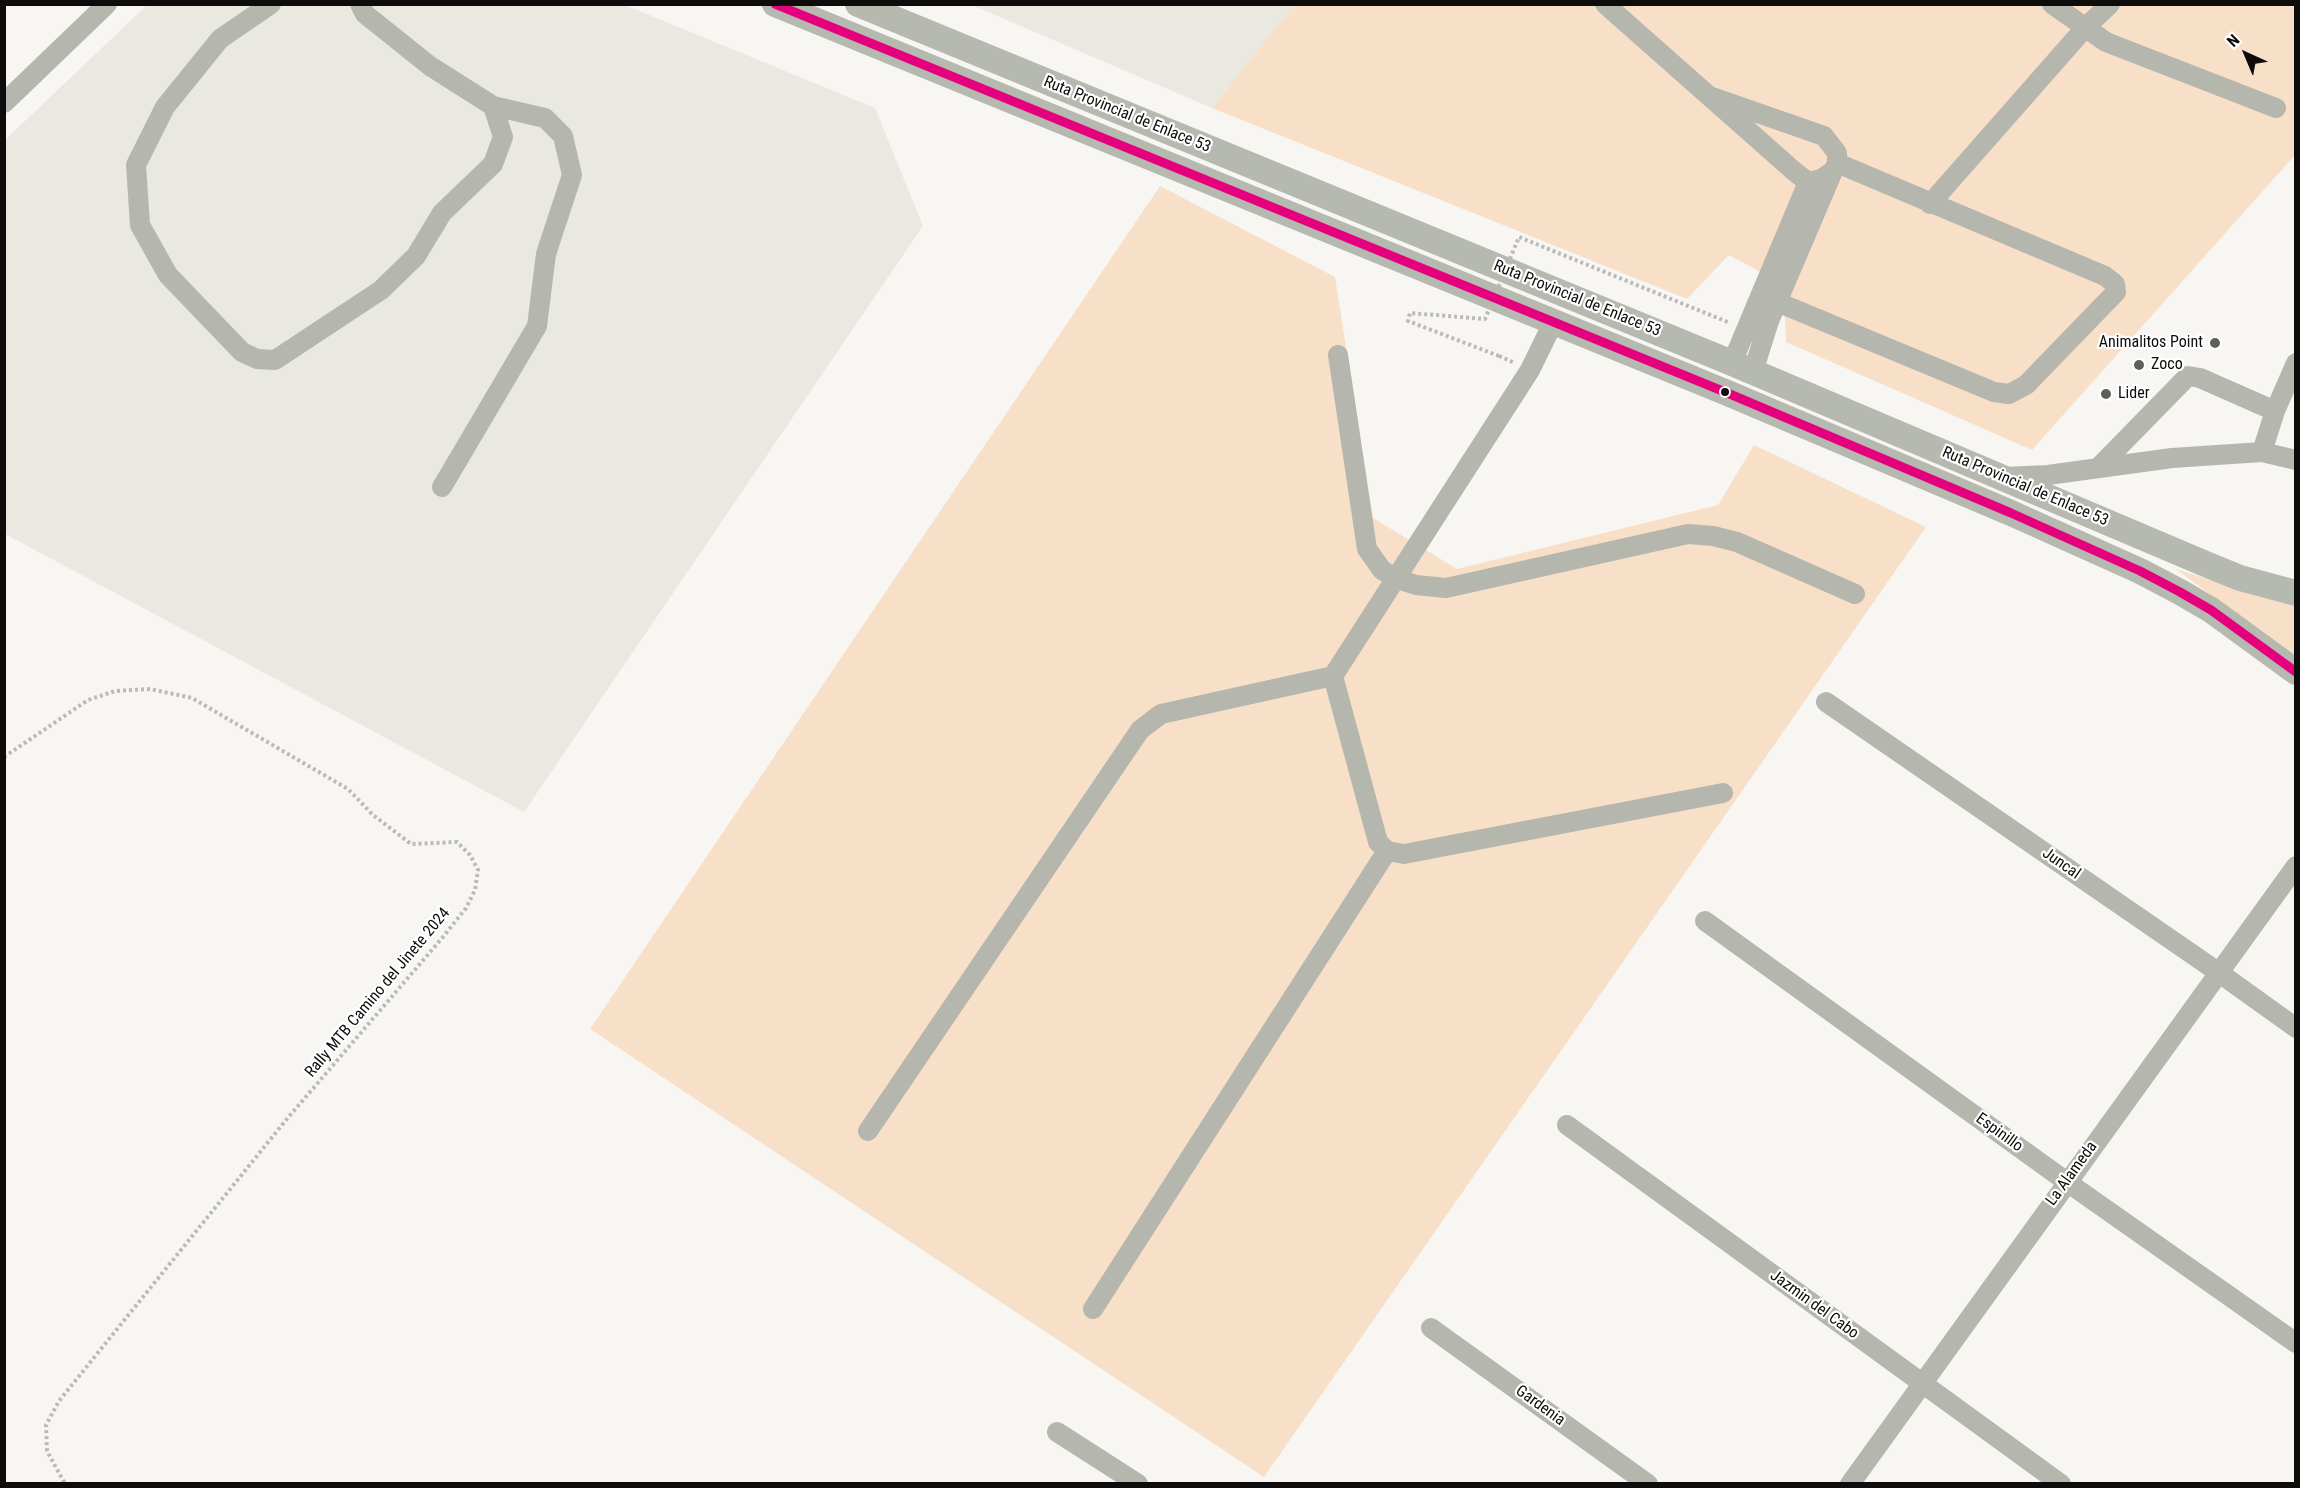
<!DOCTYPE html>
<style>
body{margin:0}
#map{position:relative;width:2300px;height:1488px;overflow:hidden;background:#f7f6f3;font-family:"Roboto Condensed",sans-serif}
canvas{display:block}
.frame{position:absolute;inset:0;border:6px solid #0d0c0b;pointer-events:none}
.north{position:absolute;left:2216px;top:24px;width:60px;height:60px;-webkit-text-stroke:4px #fff;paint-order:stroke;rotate:316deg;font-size:16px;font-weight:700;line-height:24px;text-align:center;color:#0d0c0b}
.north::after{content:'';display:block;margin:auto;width:21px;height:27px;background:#0d0c0b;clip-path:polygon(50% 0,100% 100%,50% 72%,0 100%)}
</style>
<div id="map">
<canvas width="2300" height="1488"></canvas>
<div class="frame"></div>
<div class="north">N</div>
</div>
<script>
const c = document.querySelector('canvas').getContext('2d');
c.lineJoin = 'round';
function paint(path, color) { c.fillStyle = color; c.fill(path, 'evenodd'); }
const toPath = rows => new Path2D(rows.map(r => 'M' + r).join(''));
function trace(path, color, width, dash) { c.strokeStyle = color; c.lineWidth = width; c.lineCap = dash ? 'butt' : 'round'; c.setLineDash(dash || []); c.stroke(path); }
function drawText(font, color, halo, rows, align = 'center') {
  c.font = font + ' "Roboto Condensed",sans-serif'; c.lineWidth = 4.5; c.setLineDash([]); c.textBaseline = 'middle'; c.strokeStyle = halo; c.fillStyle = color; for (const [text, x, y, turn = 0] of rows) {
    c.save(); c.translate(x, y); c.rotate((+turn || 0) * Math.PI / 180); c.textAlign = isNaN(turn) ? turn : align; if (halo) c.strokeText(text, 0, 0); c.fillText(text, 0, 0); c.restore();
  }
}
paint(toPath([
 [975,4,1296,5,1212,108,974,6],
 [147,5,625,5,875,108,923,226,524,812,5,534,5,140]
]), '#eae9e1');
paint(toPath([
 [1294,5,2295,5,2295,155,2032,450,1786,342,1783,284,1729,255,1687,299,1212,108],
 [1160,186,1335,277,1373,518,1457,569,1718,505,1754,445,1926,527,1264,1477,590,1029],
 [2176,569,2274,600,2295,603,2295,658]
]), '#f8e0c8');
trace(toPath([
 [1499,356,1515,363],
 [4,757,88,700,115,691,150,689,192,698,348,789,373,815,411,844,457,842,470,855,478,870,475,890,466,908,443,937,286,1120,59,1401,46,1425,47,1451,65,1484]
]), '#bbbab6', 4, [3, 3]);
trace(toPath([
 [271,4,220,39,165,107,136,165,140,225,168,275,242,352,257,359,275,360,381,290,416,256,442,213,493,164,503,137,493,106,430,66,365,14,360,4],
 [1605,4,1709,96,1795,172,1808,182,1821,179,1833,171,1837,163,1837,153,1824,136,1709,96],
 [2052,4,2106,42,2276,108],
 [4,103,107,4],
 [1930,204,2084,29,2110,4],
 [1777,302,1994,392,2009,394,2026,385,2116,292,2115,284,2105,276,1837,163],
 [1338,355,1367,549,1382,570,1395,578,1416,585,1446,588,1688,534,1713,536,1737,542,1855,594],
 [1732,363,1808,182],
 [1753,372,1769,321,1833,171],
 [2262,452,2275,411,2296,363],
 [2099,467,2188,376,2200,378,2275,411],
 [2004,477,2048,475,2172,458,2262,452,2296,460],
 [442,487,537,326,546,254,572,175,563,136,545,118,493,106],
 [1333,676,1378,842,1387,851,1404,854,1723,793],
 [1826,702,2218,972,2296,1028],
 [1705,921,2067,1182,2296,1343],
 [1567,1125,2061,1484],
 [868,1131,1140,730,1161,714,1333,676,1530,370,1553,323],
 [1093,1309,1387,851],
 [1431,1328,1648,1484],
 [1057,1432,1138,1484],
 [1850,1484,2296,866]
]), '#b5b6ad', 20);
trace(toPath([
 [775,4,1725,392,2011,513,2140,571,2180,592,2211,610,2296,672],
 [858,4,1732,363,2208,565,2240,578,2296,593]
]), '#b6b9af', 26);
trace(toPath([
 [1499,356,1408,321,1410,313,1485,319,1519,237,1730,323]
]), '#bbbab6', 4, [3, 3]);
trace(toPath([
 [775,4,1725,392,2011,513,2140,571,2180,592,2211,610,2296,672]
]), '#e5007d', 9);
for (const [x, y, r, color] of [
 [2215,343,6,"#5f5e5c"],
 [2139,365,6,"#5f5e5c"],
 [1725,392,5,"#0d0c0b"],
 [2106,394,6,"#5f5e5c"]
]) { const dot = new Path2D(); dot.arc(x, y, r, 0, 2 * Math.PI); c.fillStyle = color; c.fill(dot); trace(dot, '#fff', 2); }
drawText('16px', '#0d0c0b', '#fff', [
 ["Ruta Provincial de Enlace 53",1127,115,22],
 ["Ruta Provincial de Enlace 53",1577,299,22],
 ["Ruta Provincial de Enlace 53",2025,487,23],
 ["Juncal",2061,864,35],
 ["Rally MTB Camino del Jinete 2024",378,993,-50],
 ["Espinillo",1999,1133,36],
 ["La Alameda",2072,1174,-54],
 ["Jazmin del Cabo",1814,1305,36],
 ["Gardenia",1540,1406,36]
]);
drawText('16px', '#0d0c0b', '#fff', [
 ["Animalitos Point",2203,343,"right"],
 ["Zoco",2151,365],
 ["Lider",2118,394]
], 'left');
</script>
